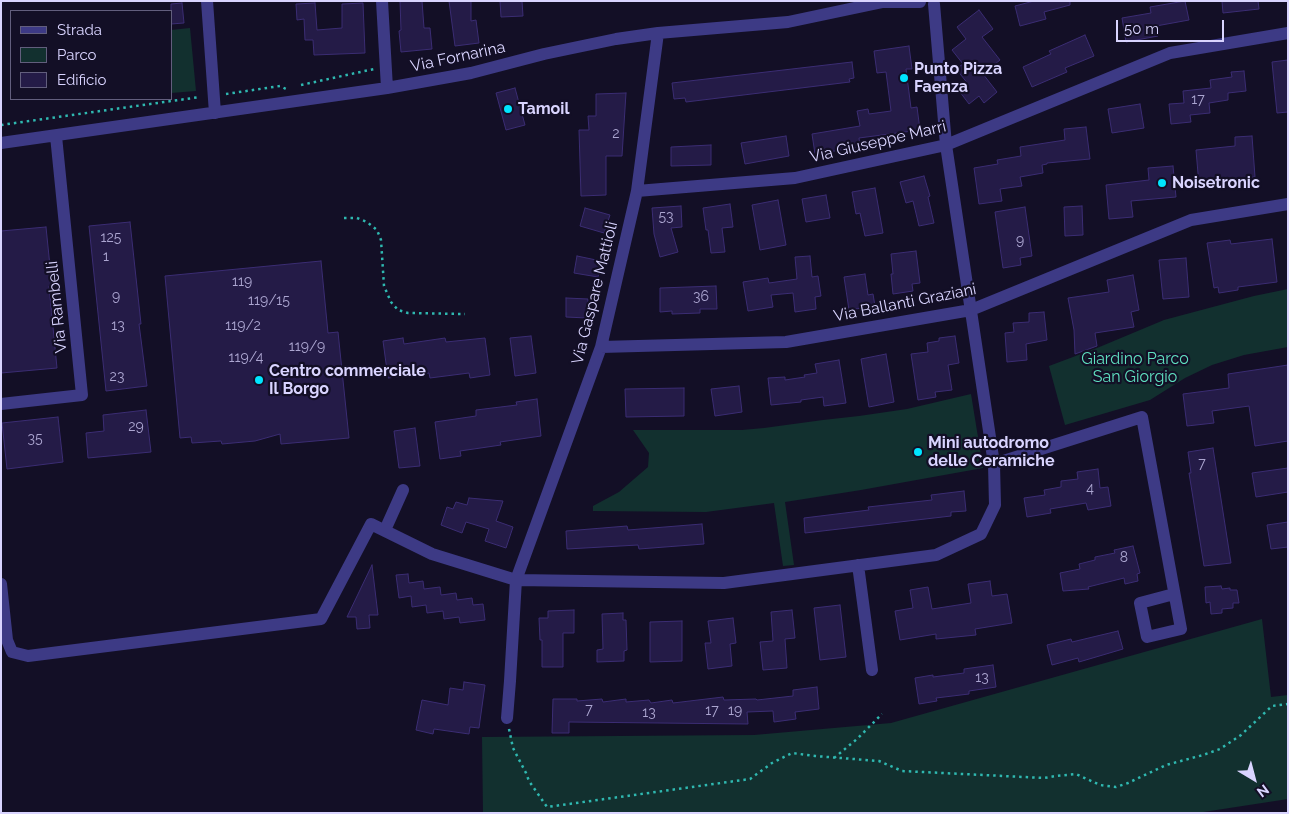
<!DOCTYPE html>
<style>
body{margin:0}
#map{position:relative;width:1289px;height:814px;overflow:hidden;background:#130f26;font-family:Raleway,sans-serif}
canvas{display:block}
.frame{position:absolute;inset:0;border:2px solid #d9d4ff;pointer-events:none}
.legend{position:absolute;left:10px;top:10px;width:162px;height:90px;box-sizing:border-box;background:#130f26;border:1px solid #625e7d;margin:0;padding:6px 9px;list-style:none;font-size:15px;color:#d9d4ff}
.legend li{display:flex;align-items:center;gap:10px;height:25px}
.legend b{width:25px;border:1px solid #625e7d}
.north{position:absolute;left:1229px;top:754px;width:50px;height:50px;-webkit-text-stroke:4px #130f26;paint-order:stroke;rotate:143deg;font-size:14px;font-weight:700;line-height:20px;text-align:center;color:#d9d4ff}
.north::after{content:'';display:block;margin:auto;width:18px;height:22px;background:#d9d4ff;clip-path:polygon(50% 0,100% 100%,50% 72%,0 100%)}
.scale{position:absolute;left:1116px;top:20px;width:108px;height:22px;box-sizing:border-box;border:2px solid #d9d4ff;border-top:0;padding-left:6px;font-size:15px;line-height:18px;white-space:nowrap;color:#d9d4ff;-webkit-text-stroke:4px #130f26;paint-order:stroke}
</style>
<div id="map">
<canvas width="1289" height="814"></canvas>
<div class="frame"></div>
<ul class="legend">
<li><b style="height:6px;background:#3d3a85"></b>Strada</li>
<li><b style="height:14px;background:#12302f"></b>Parco</li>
<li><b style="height:14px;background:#241b47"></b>Edificio</li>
</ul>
<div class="north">N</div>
<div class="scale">50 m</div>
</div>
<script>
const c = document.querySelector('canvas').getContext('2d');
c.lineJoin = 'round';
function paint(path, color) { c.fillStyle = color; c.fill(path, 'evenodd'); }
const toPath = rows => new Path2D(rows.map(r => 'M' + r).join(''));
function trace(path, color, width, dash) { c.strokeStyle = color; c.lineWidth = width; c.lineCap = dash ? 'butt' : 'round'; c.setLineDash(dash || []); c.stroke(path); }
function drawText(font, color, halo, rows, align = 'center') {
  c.font = font + ' Raleway,sans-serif'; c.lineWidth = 4.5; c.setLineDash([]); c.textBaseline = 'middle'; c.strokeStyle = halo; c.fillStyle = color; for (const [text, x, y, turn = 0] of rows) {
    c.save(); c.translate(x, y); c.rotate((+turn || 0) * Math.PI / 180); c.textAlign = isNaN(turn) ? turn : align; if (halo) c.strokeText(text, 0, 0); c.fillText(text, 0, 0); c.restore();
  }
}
paint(toPath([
 [190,28,196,91,171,93,171,30],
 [1288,289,1288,347,1244,355,1212,365,1185,378,1150,400,1065,425,1049,366,1097,348,1164,320,1254,296],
 [971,394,983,468,861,490,785,502,794,565,783,566,774,503,706,512,593,511,593,506,619,492,648,467,649,453,633,430,742,430,764,428,823,420,859,416,907,409],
 [1262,619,1271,697,1288,695,1288,799,1197,813,483,813,482,737,754,735,891,723]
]), '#12302f');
const building = toPath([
 [400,1,422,1,424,28,430,28,432,49,401,52,399,31,401,30,400,1],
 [449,1,471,1,471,21,476,20,479,43,455,46,449,1],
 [500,1,522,1,523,16,501,17,500,1],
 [1034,1,1070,1,1070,5,1044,12,1046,19,1020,26,1015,6,1034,1],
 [1185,1,1189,20,1156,26,1158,36,1126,42,1122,18,1151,13,1150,7,1185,1],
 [1222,1,1258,1,1259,9,1223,13,1222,1],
 [182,3,184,23,171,24,171,4,182,3],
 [315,3,317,30,342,28,342,4,363,3,365,53,314,55,313,40,305,40,304,19,297,20,296,4,315,3],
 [979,10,993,29,982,37,1000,60,983,74,997,92,984,103,979,96,969,104,960,92,969,85,956,69,963,64,952,50,966,39,957,27,979,10],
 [1085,35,1094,56,1065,68,1067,72,1032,87,1023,67,1051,54,1049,51,1085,35],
 [909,46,912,69,906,69,911,108,917,107,920,130,859,138,860,147,815,154,812,134,860,126,857,111,868,109,869,114,891,111,886,72,877,73,874,51,909,46],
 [1288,60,1288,112,1277,113,1272,62,1288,60],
 [852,62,854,78,849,79,850,82,686,102,685,98,674,99,672,83,852,62],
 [1244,71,1246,91,1228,93,1228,100,1209,103,1210,113,1190,115,1191,122,1171,124,1169,104,1184,103,1183,91,1211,88,1210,80,1232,77,1231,72,1244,71],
 [515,88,525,125,506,130,496,93,515,88],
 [626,93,622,156,606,156,606,195,581,196,579,130,589,130,588,116,596,116,596,94,626,93],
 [1140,104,1144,128,1112,133,1108,109,1140,104],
 [1086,127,1090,159,1047,163,1047,164,1042,165,1043,173,1020,177,1022,186,1000,189,1002,201,979,204,974,168,998,164,997,160,1021,156,1020,147,1065,140,1064,129,1086,127],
 [786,136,789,156,745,164,741,143,786,136],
 [1252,136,1255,177,1218,180,1218,184,1199,185,1196,150,1235,146,1235,137,1252,136],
 [711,145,711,165,671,166,671,147,711,145],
 [1173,166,1176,197,1131,201,1133,217,1109,219,1106,185,1149,180,1148,168,1173,166],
 [924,176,930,196,928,197,934,223,919,226,913,201,906,203,900,182,924,176],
 [875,188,883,233,865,236,860,213,856,214,852,192,875,188],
 [826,195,830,218,806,222,802,199,826,195],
 [778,200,786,245,760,250,752,205,778,200],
 [730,204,733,227,722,228,725,252,711,253,708,230,706,230,703,208,730,204],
 [681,206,682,227,671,228,678,252,660,257,654,234,652,208,681,206],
 [1082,206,1083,235,1065,236,1064,207,1082,206],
 [1025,207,1032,256,1020,258,1021,265,1003,268,995,212,1025,207],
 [585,208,610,215,604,233,580,226,585,208],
 [130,222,141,324,139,324,147,386,106,391,89,226,130,222],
 [46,227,52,286,49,286,57,368,1,373,1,231,46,227],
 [1272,239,1277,282,1238,287,1238,290,1219,293,1218,287,1214,288,1207,243,1230,240,1231,244,1272,239],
 [916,251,920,283,912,284,913,291,893,294,891,274,893,274,891,254,916,251],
 [577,256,601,261,598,277,574,273,577,256],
 [810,256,812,277,818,276,821,296,815,297,816,309,795,312,793,293,771,295,773,307,748,311,743,282,768,278,769,283,797,279,795,257,810,256],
 [1186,258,1189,297,1163,299,1159,260,1186,258],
 [321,261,328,333,338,332,349,438,281,444,280,434,255,441,222,444,221,441,192,443,191,437,180,438,165,276,321,261],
 [865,274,868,295,873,294,875,306,849,310,844,277,865,274],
 [1133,275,1139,310,1131,312,1134,327,1095,333,1097,346,1075,354,1074,330,1068,298,1109,292,1107,280,1133,275],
 [716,286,717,309,700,309,700,313,672,314,672,311,660,312,660,288,716,286],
 [566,298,588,299,587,318,566,317,566,298],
 [1044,312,1047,340,1026,344,1027,360,1007,362,1005,333,1014,332,1013,323,1029,322,1029,313,1044,312],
 [531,336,536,373,515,376,510,338,531,336],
 [955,336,959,363,948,365,952,390,935,392,936,397,918,400,911,354,928,352,927,343,939,341,939,338,955,336],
 [403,338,404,344,445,338,446,342,485,338,490,375,470,378,469,373,430,378,429,373,388,378,383,341,403,338],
 [886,354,894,402,869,407,861,359,886,354],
 [839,360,846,403,824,406,823,397,801,400,801,402,771,405,768,378,785,377,785,380,805,377,804,375,817,373,815,364,839,360],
 [1288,365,1288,441,1255,446,1249,406,1212,411,1214,423,1187,426,1183,394,1229,388,1228,374,1288,365],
 [739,386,742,412,715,416,711,389,739,386],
 [684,388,684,416,626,417,625,389,684,388],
 [537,399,541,436,500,442,501,445,460,451,461,456,440,459,435,422,476,416,476,410,517,405,516,402,537,399],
 [146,410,151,452,88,458,86,433,104,431,103,415,146,410],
 [58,417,63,462,7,469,2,423,58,417],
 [415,428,420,466,399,468,394,431,415,428],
 [1213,448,1231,563,1204,566,1189,473,1191,473,1188,452,1213,448],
 [1288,468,1288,492,1256,497,1252,473,1288,468],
 [1098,469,1100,488,1108,487,1111,506,1088,510,1086,503,1050,509,1051,513,1027,517,1024,498,1045,495,1044,490,1061,487,1061,481,1078,479,1077,472,1098,469],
 [964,491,966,511,951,512,951,516,805,533,804,518,869,510,868,507,932,500,931,495,964,491],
 [469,498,503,501,496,521,513,527,506,548,485,541,489,529,466,522,462,533,441,525,447,507,453,509,456,502,467,505,469,498],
 [1288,522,1288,547,1271,549,1267,525,1288,522],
 [702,524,704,544,639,549,638,545,567,549,566,531,627,526,628,530,702,524],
 [1133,546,1140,573,1137,574,1138,581,1125,584,1124,578,1088,587,1089,589,1063,591,1060,573,1080,569,1079,564,1095,560,1095,557,1115,553,1114,550,1133,546],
 [372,565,378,615,369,615,370,628,357,629,356,617,347,617,372,565],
 [408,574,409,583,423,581,424,589,440,587,441,595,456,593,457,600,472,598,473,605,483,604,485,620,460,623,459,617,444,619,443,611,427,613,426,605,412,607,411,596,399,598,396,575,408,574],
 [990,581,992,596,1007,594,1012,623,975,629,976,635,936,639,936,634,900,640,895,611,913,608,910,590,928,587,932,609,971,603,968,584,990,581],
 [1221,586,1222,589,1230,588,1230,590,1237,590,1239,603,1233,603,1233,608,1222,609,1222,613,1211,614,1210,602,1206,603,1205,587,1221,586],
 [840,605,846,657,820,660,814,608,840,605],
 [574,610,574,633,563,633,563,667,542,667,542,640,540,640,539,618,548,618,548,611,574,610],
 [792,610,795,638,785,639,787,668,763,670,760,642,773,641,771,612,792,610],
 [623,613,623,620,626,620,627,650,624,651,624,661,597,662,597,650,603,649,602,614,623,613],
 [733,618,736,643,730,644,732,666,708,669,705,643,711,643,708,621,733,618],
 [682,621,682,661,650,662,650,622,682,621],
 [1118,631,1123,649,1079,662,1078,658,1052,665,1047,645,1071,639,1072,642,1118,631],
 [993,665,996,687,969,691,969,694,936,698,937,701,919,704,915,678,933,675,933,677,964,673,964,669,993,665],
 [464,682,485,685,479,728,470,727,469,734,434,729,433,734,416,730,422,700,448,705,450,688,463,690,464,682],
 [817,687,819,709,795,712,796,719,774,722,773,711,747,712,748,724,569,722,569,733,552,733,553,699,577,699,577,701,602,699,603,702,626,699,626,702,649,700,651,703,672,700,673,703,723,697,724,700,756,699,757,700,793,696,793,690,817,687]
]);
paint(building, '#241b47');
trace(building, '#3b2d73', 1);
trace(toPath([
 [301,85,374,69],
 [226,94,280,86,286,89],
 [1,125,200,97],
 [344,218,357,218,367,222,377,230,381,240,384,286,391,302,398,310,408,313,465,314],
 [509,729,513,748,526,773,529,781,547,807,750,779,772,763,792,753,815,756,879,761,902,771,1044,778,1056,776,1076,774,1100,785,1116,787,1128,783,1166,765,1203,755,1220,749,1241,735,1272,706,1288,704],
 [834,758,857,739,882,714]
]), '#2fb8b0', 2.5, [2.5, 4]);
trace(toPath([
 [207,1,215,113],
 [382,1,387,88],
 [1,143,387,88,471,73,544,54,616,39,658,33,788,22,883,2,920,2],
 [637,191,795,178,946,145,1170,53,1288,33],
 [601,347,786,342,971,310,1191,220,1288,204],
 [1,404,82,395,56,136],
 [994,464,1142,417,1181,629,1147,637,1140,603,1174,594],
 [385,530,403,490],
 [858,565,872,670],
 [1,584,7,640,12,652,28,656,321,619,371,524,432,554,516,580,724,583,936,555,981,534,995,505,994,464,946,145,934,4],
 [507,718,510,681,516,580,601,347,637,191,658,33]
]), '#3d3a85', 12);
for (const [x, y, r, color] of [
 [904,78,5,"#00e5ff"],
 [508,109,5,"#00e5ff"],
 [1162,183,5,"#00e5ff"],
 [259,380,5,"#00e5ff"],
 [918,452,5,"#00e5ff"]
]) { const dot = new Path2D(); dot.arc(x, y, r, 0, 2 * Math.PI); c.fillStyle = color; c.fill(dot); trace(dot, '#130f26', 2); }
drawText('14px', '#aca6d1', null, [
 ["17",1198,100],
 ["2",616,134],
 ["53",666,217],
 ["125",111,238],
 ["9",1020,241],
 ["1",106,257],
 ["119",242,282],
 ["9",116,297],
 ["36",701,297],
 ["119/15",269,301],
 ["13",118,326],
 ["119/2",243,326],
 ["119/9",307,347],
 ["119/4",246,358],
 ["23",117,377],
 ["29",136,427],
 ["35",35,439],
 ["7",1202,464],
 ["4",1090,489],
 ["8",1124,558],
 ["13",982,678],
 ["7",589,710],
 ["17",712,711],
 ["19",735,711],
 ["13",649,713]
]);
drawText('16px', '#d9d4ff', '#130f26', [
 ["Via Fornarina",458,57,-12],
 ["Via Giuseppe Marri",878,142,-13],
 ["Via Gaspare Mattioli",595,293,-76],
 ["Via Ballanti Graziani",905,303,-11],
 ["Via Rambelli",57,307,-96]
]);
drawText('bold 16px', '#d9d4ff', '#130f26', [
 ["Punto Pizza",914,69],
 ["Faenza",914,87],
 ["Tamoil",518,109],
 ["Noisetronic",1172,183],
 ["Centro commerciale",269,371],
 ["Il Borgo",269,389],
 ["Mini autodromo",928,443],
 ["delle Ceramiche",928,461]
], 'left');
drawText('16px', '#5fe0c0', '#130f26', [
 ["Giardino Parco",1135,359],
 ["San Giorgio",1135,377]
]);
</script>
